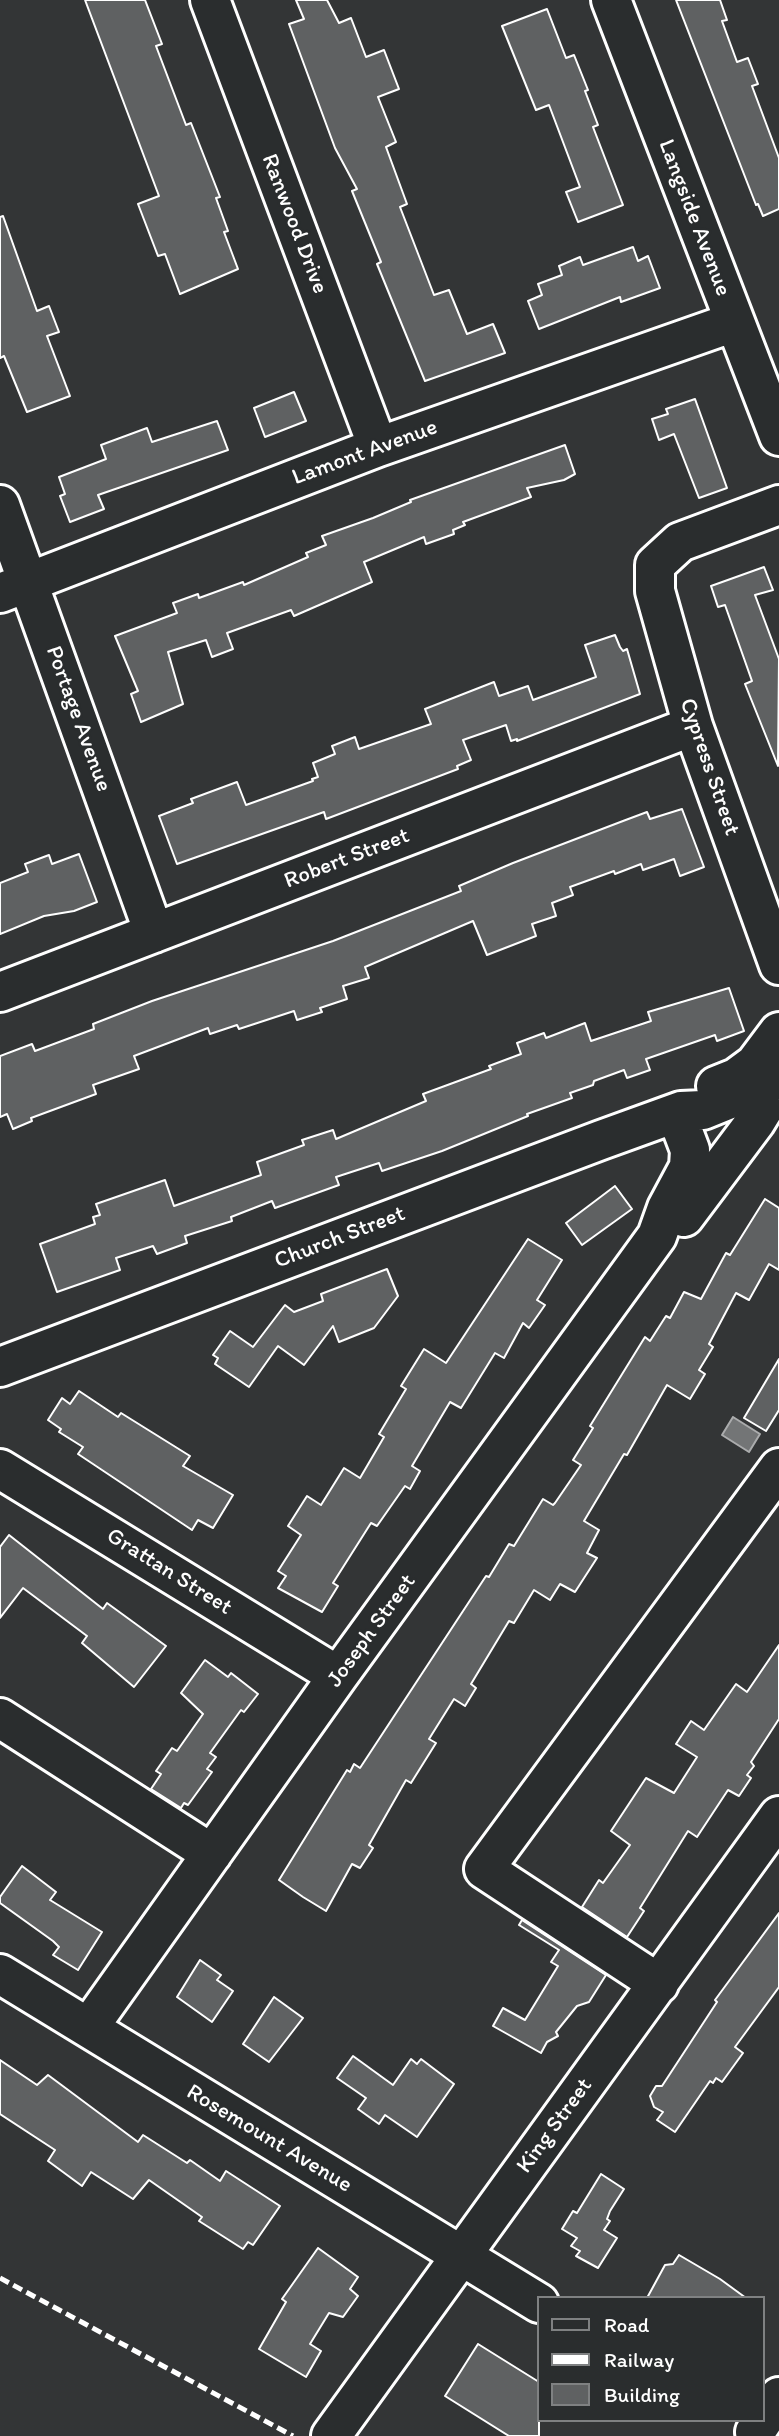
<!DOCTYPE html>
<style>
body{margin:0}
#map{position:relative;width:779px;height:2436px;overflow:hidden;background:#333536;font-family:Itim,sans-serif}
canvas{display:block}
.legend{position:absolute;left:537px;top:2296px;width:228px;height:126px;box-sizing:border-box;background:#2a2d2e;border:2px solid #7f8182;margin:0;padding:9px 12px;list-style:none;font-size:21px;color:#fff}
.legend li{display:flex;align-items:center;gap:14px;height:35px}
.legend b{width:35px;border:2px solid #7f8182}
</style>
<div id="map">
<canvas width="779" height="2436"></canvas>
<ul class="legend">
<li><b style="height:9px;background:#2a2d2e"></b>Road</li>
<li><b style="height:9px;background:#fff"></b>Railway</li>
<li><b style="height:19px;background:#5f6162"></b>Building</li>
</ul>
</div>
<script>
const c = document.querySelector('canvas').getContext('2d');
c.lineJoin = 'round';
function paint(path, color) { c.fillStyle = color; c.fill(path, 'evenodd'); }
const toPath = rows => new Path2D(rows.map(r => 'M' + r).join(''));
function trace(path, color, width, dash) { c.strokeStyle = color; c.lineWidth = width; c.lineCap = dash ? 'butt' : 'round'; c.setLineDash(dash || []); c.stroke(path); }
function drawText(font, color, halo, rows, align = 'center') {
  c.font = font + ' Itim,sans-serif'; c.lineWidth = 5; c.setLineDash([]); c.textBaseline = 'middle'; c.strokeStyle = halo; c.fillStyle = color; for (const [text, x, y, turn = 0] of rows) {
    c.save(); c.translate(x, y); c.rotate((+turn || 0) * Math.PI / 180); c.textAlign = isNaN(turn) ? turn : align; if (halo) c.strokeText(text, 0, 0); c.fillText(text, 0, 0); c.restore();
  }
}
const water = toPath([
 [733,1417,760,1434,749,1452,722,1435,733,1417]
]);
paint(water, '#737576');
trace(water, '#abacad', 2);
const building = toPath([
 [85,0,145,0,162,44,156,46,186,125,191,123,220,197,216,198,228,231,224,232,238,269,180,294,165,254,158,256,138,204,159,196,85,0],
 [296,0,327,0,339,23,351,18,366,57,384,50,399,89,378,97,396,142,386,147,407,204,400,207,434,295,449,290,467,334,493,324,505,353,425,381,377,264,381,262,352,191,357,189,335,148,289,24,304,19,296,0],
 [676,0,720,0,727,20,722,21,737,62,748,58,758,84,752,86,779,158,779,209,763,216,758,204,756,205,676,0],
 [547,9,566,58,574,55,588,90,585,91,598,125,593,127,623,205,578,222,566,192,580,187,549,105,536,110,502,26,547,9],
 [3,216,37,311,49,306,59,332,47,336,70,396,27,412,4,356,0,358,0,217,3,216],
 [633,247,638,261,648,256,660,288,621,302,620,297,539,329,528,301,542,295,538,284,562,275,559,266,580,257,583,265,633,247],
 [294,392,306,421,265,437,254,408,294,392],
 [695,399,727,488,699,498,674,434,659,440,652,419,668,414,666,409,695,399],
 [217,421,228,450,98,495,104,509,70,522,60,496,65,494,59,477,106,459,101,445,147,428,152,442,217,421],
 [565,445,575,474,564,480,527,488,531,497,463,522,465,525,453,530,454,534,426,544,424,537,364,562,372,582,294,616,291,610,227,633,233,649,212,657,206,640,168,652,183,704,141,722,131,694,138,691,115,636,177,613,173,603,198,594,199,598,243,582,244,585,308,557,306,553,326,545,322,536,373,518,411,502,410,500,565,445],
 [764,567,773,590,755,595,779,659,778,766,745,684,752,681,725,605,718,607,711,586,764,567],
 [615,635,620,647,623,651,627,649,640,694,517,741,517,739,511,741,506,725,463,740,471,760,457,766,458,769,326,819,324,812,177,864,159,816,193,803,191,799,237,782,246,805,313,781,312,779,318,777,313,763,335,754,332,746,355,737,359,749,431,724,425,709,494,682,499,696,528,686,533,700,596,677,585,645,615,635],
 [682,809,704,867,680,876,674,859,643,870,641,864,615,874,614,871,570,887,573,895,552,903,556,916,532,924,536,936,487,955,473,921,365,967,369,978,343,986,347,999,320,1008,322,1012,297,1020,294,1011,239,1029,237,1025,210,1034,208,1028,134,1056,139,1069,93,1085,96,1094,31,1118,32,1121,13,1129,7,1114,0,1117,0,1056,32,1044,35,1051,94,1029,93,1024,152,1001,333,941,461,891,459,886,513,863,623,821,647,812,650,819,682,809],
 [79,854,97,902,74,911,44,916,0,934,0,883,28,872,25,864,49,855,52,864,79,854],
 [729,988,744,1031,717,1041,715,1035,646,1059,650,1070,627,1078,624,1070,594,1081,593,1085,570,1093,572,1098,527,1114,528,1116,442,1151,382,1171,379,1163,336,1177,339,1185,275,1208,272,1201,231,1217,232,1221,185,1236,187,1243,157,1254,153,1246,116,1258,120,1270,57,1292,40,1244,95,1224,93,1217,100,1215,96,1204,165,1180,174,1206,261,1175,257,1162,304,1145,302,1140,333,1130,336,1139,426,1101,423,1094,491,1069,489,1066,521,1054,517,1043,544,1033,546,1038,585,1023,591,1041,651,1021,648,1012,729,988],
 [615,1186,632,1209,582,1245,566,1223,615,1186],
 [765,1199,779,1208,779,1270,769,1264,749,1300,736,1293,709,1344,713,1347,699,1370,705,1374,690,1399,667,1385,627,1455,624,1454,584,1521,599,1530,587,1553,597,1558,575,1592,560,1584,550,1600,534,1590,514,1623,509,1621,471,1684,476,1688,465,1706,454,1699,429,1739,436,1743,411,1783,406,1780,369,1845,373,1848,360,1868,352,1864,326,1911,303,1897,279,1880,347,1770,350,1772,354,1764,360,1768,486,1576,489,1577,509,1544,514,1546,543,1499,553,1505,555,1503,581,1465,573,1460,593,1428,590,1426,645,1337,650,1341,666,1316,670,1318,684,1292,701,1299,726,1253,730,1255,765,1199],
 [528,1239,562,1260,537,1300,545,1305,529,1328,523,1323,504,1358,495,1353,461,1408,450,1402,412,1466,420,1471,410,1489,405,1486,377,1526,371,1523,333,1583,338,1586,322,1612,278,1588,286,1576,278,1571,301,1535,288,1526,307,1496,321,1505,344,1468,360,1478,384,1437,379,1434,406,1389,401,1386,424,1349,446,1363,528,1239],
 [387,1269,398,1296,374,1328,339,1342,333,1326,304,1365,278,1346,249,1387,215,1364,218,1358,213,1355,230,1331,253,1347,285,1305,294,1312,323,1301,321,1294,387,1269],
 [779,1359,779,1410,766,1431,744,1418,779,1359],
 [79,1391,118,1417,121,1413,190,1456,183,1466,233,1495,213,1528,198,1520,192,1530,78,1454,83,1447,59,1432,61,1429,48,1420,62,1398,70,1404,79,1391],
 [9,1535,103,1609,107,1603,166,1646,134,1687,82,1643,87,1636,23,1588,0,1618,0,1547,9,1535],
 [779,1645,779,1719,751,1762,754,1766,747,1775,751,1778,739,1796,728,1790,697,1837,688,1831,640,1908,644,1911,627,1937,582,1907,599,1880,603,1883,630,1845,611,1831,646,1778,674,1793,697,1757,676,1744,691,1721,704,1730,736,1684,747,1692,779,1645],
 [205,1660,228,1677,231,1673,258,1694,244,1712,241,1710,210,1753,216,1757,207,1769,212,1772,188,1805,184,1803,181,1808,151,1789,161,1774,156,1771,172,1748,177,1751,203,1714,181,1693,205,1660],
 [22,1866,56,1892,50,1900,102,1932,78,1970,53,1955,59,1947,53,1941,0,1903,0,1897,22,1866],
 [779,1913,779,1987,735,2047,743,2053,722,2082,716,2078,713,2083,710,2081,675,2132,657,2120,663,2112,654,2107,650,2096,656,2086,662,2086,717,2002,715,2000,779,1913],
 [522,1920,606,1975,589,2002,577,2006,556,2032,558,2036,547,2042,541,2053,493,2026,503,2008,525,2020,558,1966,551,1962,559,1950,519,1925,522,1920],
 [200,1960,221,1975,217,1980,233,1991,212,2022,177,1997,200,1960],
 [274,1997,303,2018,269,2062,243,2044,274,1997],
 [353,2056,393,2085,411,2059,417,2064,421,2059,454,2084,417,2137,385,2115,379,2124,358,2109,366,2098,337,2078,353,2056],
 [0,2060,37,2085,48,2075,138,2142,143,2135,187,2163,190,2160,220,2181,226,2171,280,2206,253,2245,248,2242,243,2249,199,2221,202,2217,149,2180,133,2199,91,2172,82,2186,48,2161,55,2150,0,2114,0,2060],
 [601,2174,624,2189,610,2211,607,2219,610,2221,604,2230,617,2238,598,2268,576,2256,580,2251,571,2246,577,2238,562,2229,573,2211,577,2213,601,2174],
 [318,2248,358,2277,350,2289,358,2296,343,2317,329,2313,310,2344,321,2351,306,2377,259,2349,286,2302,282,2299,318,2248],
 [679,2255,720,2279,746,2298,647,2298,665,2265,673,2264,679,2255],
 [478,2344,539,2382,539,2436,509,2436,445,2396,478,2344]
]);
paint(building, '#5f6162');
trace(building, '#fff', 2);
const minor = toPath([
 [210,0,378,447],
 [611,0,779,436],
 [0,505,154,933],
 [779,505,680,542,655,565,655,591,693,726,779,965],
 [0,593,378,447,734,322],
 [0,992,693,726],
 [716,1086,736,1078,755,1064,779,1032],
 [684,1217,756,1121,779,1083],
 [0,1367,601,1140,681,1111,703,1110,779,1079],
 [0,1469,338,1676],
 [0,1718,212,1854],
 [0,1974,539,2303],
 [659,1984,484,1869,779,1468],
 [89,2027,338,1676,657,1236,667,1208,689,1167,690,1150,676,1113],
 [755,2432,779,2397],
 [331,2436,779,1816]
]);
trace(minor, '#fff', 44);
trace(minor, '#2a2d2e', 38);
trace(toPath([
 [0,2278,293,2436]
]), '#fff', 5, [10, 5]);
drawText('23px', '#fff', '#2a2d2e', [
 ["Langside Avenue",694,218,69],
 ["Ranwood Drive",294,224,69],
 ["Lamont Avenue",365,453,-20],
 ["Portage Avenue",78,719,70],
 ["Cypress Street",709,767,71],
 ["Robert Street",347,859,-21],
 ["Church Street",340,1238,-21],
 ["Grattan Street",169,1572,32],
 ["Joseph Street",372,1631,-54],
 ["King Street",555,2126,-54],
 ["Rosemount Avenue",269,2139,31]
]);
</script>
